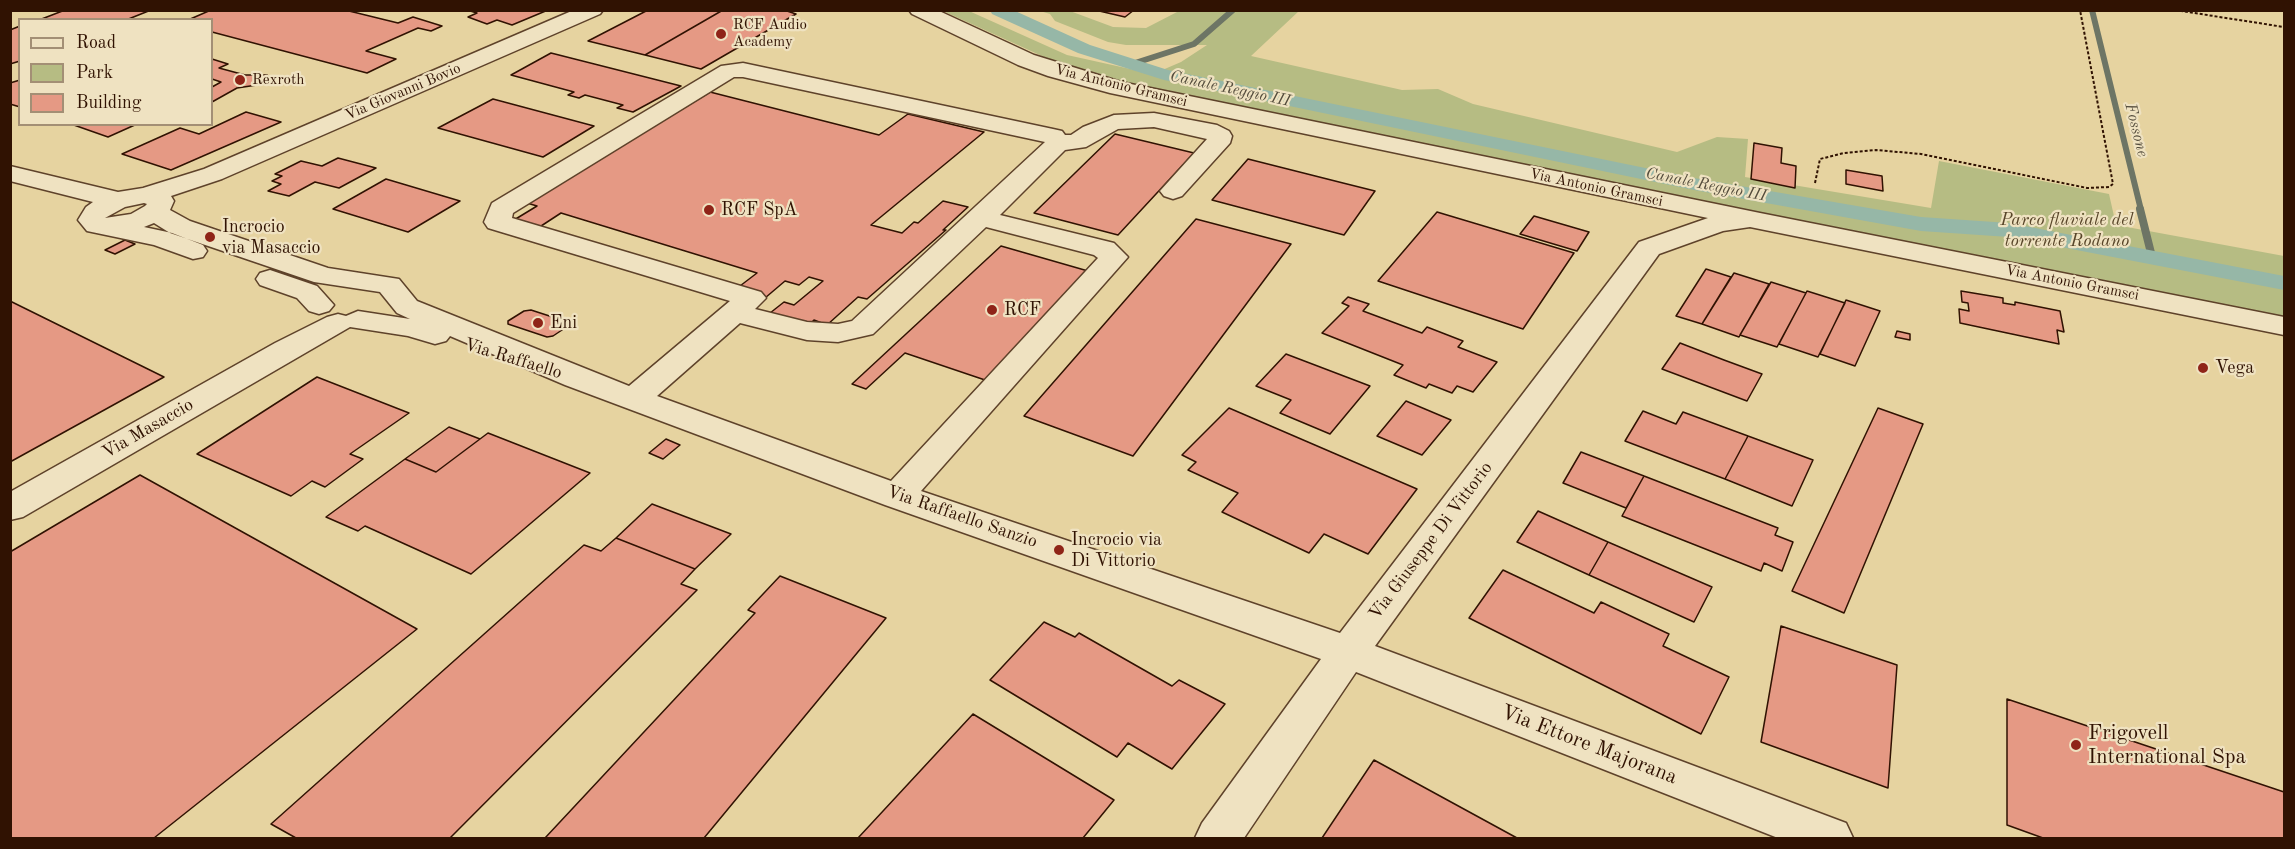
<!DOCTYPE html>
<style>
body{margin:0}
#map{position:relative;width:2295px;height:849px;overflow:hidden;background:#e6d3a0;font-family:"Old Standard TT",serif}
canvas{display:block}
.frame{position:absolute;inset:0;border:12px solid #301202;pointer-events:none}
.legend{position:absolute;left:18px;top:18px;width:195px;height:108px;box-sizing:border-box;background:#efe2c1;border:2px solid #a38f75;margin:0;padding:8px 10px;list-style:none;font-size:18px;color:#301202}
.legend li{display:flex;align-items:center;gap:12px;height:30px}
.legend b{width:30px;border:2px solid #a38f75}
</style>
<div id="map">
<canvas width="2295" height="849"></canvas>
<div class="frame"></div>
<ul class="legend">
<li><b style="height:8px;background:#efe2c1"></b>Road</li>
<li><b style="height:16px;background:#b6bc83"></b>Park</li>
<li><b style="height:16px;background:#e59984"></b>Building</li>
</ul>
</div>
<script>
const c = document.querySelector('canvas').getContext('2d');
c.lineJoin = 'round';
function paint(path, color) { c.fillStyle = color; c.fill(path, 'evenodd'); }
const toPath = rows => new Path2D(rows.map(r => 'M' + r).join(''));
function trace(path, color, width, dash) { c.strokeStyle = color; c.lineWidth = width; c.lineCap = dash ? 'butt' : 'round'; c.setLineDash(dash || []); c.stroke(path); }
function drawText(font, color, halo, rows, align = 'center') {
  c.font = font + ' "Old Standard TT",serif'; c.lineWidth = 4.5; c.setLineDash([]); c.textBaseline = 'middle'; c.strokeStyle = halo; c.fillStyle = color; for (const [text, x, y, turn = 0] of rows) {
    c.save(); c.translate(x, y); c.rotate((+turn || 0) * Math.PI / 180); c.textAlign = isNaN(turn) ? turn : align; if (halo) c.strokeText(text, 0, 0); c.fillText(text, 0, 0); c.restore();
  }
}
paint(toPath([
 [943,11,969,11,1067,55,1153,74,1181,62,1207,45,1126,45,1108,42,1055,21,1050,14,1040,11,1070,11,1113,27,1146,28,1179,11,1299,11,1251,56,1402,90,1438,89,1473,104,1677,152,1717,137,1748,139,1745,177,1931,208,1939,161,2109,194,2116,225,2284,256,2284,320,1151,89,1064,66]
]), '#b6bc83');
trace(toPath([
 [2092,10,2141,210],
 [1132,64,1194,44,1233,10]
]), '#6d7565', 6);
trace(toPath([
 [2140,209,2152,257]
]), '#6d7565', 8);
paint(toPath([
 [990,10,1013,10,1090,45,1168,70,1694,178,1921,217,2009,223,2284,276,2284,290,2009,237,1921,231,1694,190,1164,80,1078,53,992,14,990,10]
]), '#96b7a7');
const building = toPath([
 [65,10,151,10,126,20,39,20,65,10],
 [211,10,345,10,398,23,413,17,442,26,431,31,418,28,366,51,396,59,367,73,212,32,212,20,188,20,211,10],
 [467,10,548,10,512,25,497,20,487,24,468,17,477,13,467,10],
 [648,10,723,10,645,55,588,41,648,10],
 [723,10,784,10,796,14,701,69,645,55,723,10],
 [1095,10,1134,10,1125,17,1095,10],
 [20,26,20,61,10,64,10,30,20,26],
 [551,53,681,86,633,112,617,108,623,105,585,95,579,98,568,95,574,92,511,75,551,53],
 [212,59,228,64,219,68,245,75,267,75,269,78,257,85,237,88,212,102,212,87,221,82,212,79,212,59],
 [20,80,20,107,10,104,10,83,20,80],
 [710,92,879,135,908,114,984,132,871,225,902,233,914,222,918,223,943,201,968,207,943,230,946,230,867,299,858,297,827,325,814,320,805,329,765,317,784,302,794,305,823,281,809,277,799,285,785,281,765,298,736,289,757,273,561,213,538,228,514,220,537,206,527,203,710,92],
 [493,99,594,126,543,157,438,128,493,99],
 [246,112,281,122,171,170,122,154,180,128,199,134,246,112],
 [71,124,137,124,108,137,71,124],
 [1115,134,1194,153,1118,235,1034,213,1115,134],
 [1754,143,1782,148,1781,163,1796,166,1795,188,1751,179,1754,143],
 [338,158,376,168,339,188,315,182,289,196,268,191,281,184,272,181,282,176,275,174,301,161,322,166,338,158],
 [1248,159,1343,183,1375,191,1344,235,1212,200,1248,159],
 [1846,170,1882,176,1883,191,1846,184,1846,170],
 [386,179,460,201,408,232,333,209,386,179],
 [1437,212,1574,253,1523,329,1378,281,1437,212],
 [1534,216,1589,232,1577,251,1520,234,1534,216],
 [1196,219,1291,244,1133,456,1024,416,1196,219],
 [125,240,135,244,115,254,105,250,125,240],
 [1001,246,1088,271,985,380,905,353,866,389,852,384,1001,246],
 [1706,269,1731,277,1702,324,1676,316,1706,269],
 [1734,273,1769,284,1739,337,1702,324,1734,273],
 [1771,282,1806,293,1777,347,1740,335,1771,282],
 [1807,291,1845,303,1818,357,1779,344,1807,291],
 [1961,291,2003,298,2003,303,2015,305,2015,302,2060,311,2064,332,2057,330,2059,344,1960,323,1959,309,1969,311,1968,303,1962,302,1961,291],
 [1348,297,1369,304,1363,311,1422,333,1427,327,1463,341,1458,347,1497,362,1473,392,1457,386,1452,393,1429,384,1426,388,1394,375,1403,365,1322,333,1349,306,1342,303,1348,297],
 [1846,300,1880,311,1855,366,1820,354,1846,300],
 [10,301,164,377,10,462,10,301],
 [531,310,568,322,568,326,553,336,547,337,508,324,508,321,524,311,531,310],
 [1897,331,1910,334,1910,340,1895,337,1897,331],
 [1680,343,1724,360,1762,374,1747,401,1662,369,1680,343],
 [1286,354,1370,386,1330,434,1280,413,1291,400,1256,386,1286,354],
 [317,377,409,413,350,454,363,459,325,487,312,481,291,496,197,454,317,377],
 [1406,401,1451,420,1422,455,1377,436,1406,401],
 [1229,408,1417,489,1368,554,1324,534,1309,553,1222,512,1238,493,1188,470,1196,462,1182,455,1229,408],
 [1878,408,1923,424,1844,613,1792,591,1878,408],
 [1643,411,1676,424,1683,412,1748,436,1725,479,1625,441,1643,411],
 [449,427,480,439,436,472,405,459,449,427],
 [488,433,590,473,471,574,365,526,358,531,326,517,405,459,436,472,488,433],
 [1748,436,1813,460,1792,506,1725,479,1748,436],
 [666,439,680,445,663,459,649,453,666,439],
 [1581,452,1644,476,1626,508,1563,483,1581,452],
 [140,475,417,629,154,838,10,838,10,552,140,475],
 [1644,476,1778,528,1775,535,1793,542,1782,571,1764,563,1761,571,1622,516,1644,476],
 [652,504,731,534,695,569,616,538,652,504],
 [1538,511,1608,542,1589,575,1517,542,1538,511],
 [616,538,695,569,681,584,697,590,450,838,296,838,271,824,584,545,601,551,616,538],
 [1608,542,1712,587,1694,622,1589,575,1608,542],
 [1503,570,1594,613,1601,602,1669,634,1663,646,1729,677,1701,734,1469,618,1503,570],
 [780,576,886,618,704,838,545,838,755,613,748,610,780,576],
 [1044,622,1075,637,1079,633,1172,686,1179,680,1225,704,1172,769,1128,743,1117,757,990,680,1044,622],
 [1781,626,1897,665,1888,788,1761,742,1781,626],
 [2007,699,2284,792,2284,838,2043,838,2007,825,2007,699],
 [973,714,1114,800,1083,838,858,838,973,714],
 [1374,760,1517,838,1322,838,1374,760]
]);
paint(building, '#e59984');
trace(building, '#301202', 1.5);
const minor = toPath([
 [574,10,603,10,600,14,222,179,171,196,174,201,170,210,190,221,328,268,399,279,417,301,629,386,730,301,488,228,484,222,492,203,721,66,743,63,1053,129,1062,131,1065,135,1071,135,1083,127,1114,115,1154,113,1217,125,1229,131,1232,136,1230,143,1182,196,1173,199,1164,196,1160,191,1207,139,1154,127,1118,129,1086,147,1065,150,1000,215,1114,243,1128,257,921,491,1340,633,1639,242,1708,218,1110,93,1048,76,1018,65,912,14,909,10,937,10,1034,55,1121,82,1760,213,2284,317,2284,335,1750,227,1723,231,1659,254,1375,646,1846,823,1853,838,1778,838,1356,672,1244,838,1195,838,1202,823,1321,659,885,505,565,385,450,336,446,341,435,344,408,336,350,327,23,517,10,520,10,492,275,343,327,317,338,314,346,316,358,311,410,319,397,313,380,292,314,282,170,233,154,223,144,227,172,233,203,245,207,251,203,257,193,259,154,245,87,231,78,220,86,207,93,202,10,181,10,166,118,192,143,188,204,169,574,10],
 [734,77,743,77,1045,142,852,321,838,324,807,322,755,309,766,298,761,292,512,218,513,213,734,77],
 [144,203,147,204,145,206,131,214,105,218,125,207,144,203],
 [986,227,1094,255,1098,258,891,481,657,396,740,323,807,340,838,342,873,334,986,227],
 [270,270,317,286,334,305,329,311,319,314,309,311,297,298,260,285,256,279,260,273,270,270]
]);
trace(minor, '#5e422a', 3);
trace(toPath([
 [2175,10,2284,27],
 [1815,183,1820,159,1844,153,1876,150,1921,154,2087,188,2109,187,2113,184,2080,10]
]), '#301202', 2, [3, 2]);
paint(minor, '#efe2c1');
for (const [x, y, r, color] of [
 [721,34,6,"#8f2418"],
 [240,80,6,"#8f2418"],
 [709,210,6,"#8f2418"],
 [210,237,6,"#8f2418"],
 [992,310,6,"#8f2418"],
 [538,323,6,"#8f2418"],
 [2203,368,6,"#8f2418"],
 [1059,550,6,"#8f2418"],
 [2076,745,6,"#8f2418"]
]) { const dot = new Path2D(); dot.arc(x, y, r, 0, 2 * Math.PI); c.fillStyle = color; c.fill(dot); trace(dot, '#efe2c1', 2); }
drawText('15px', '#301202', '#efe2c1', [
 ["RCF Audio",733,25],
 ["Academy",733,42],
 ["Rexroth",252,80]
], 'left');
drawText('15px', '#301202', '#efe2c1', [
 ["Via Antonio Gramsci",1121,86,14],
 ["Via Giovanni Bovio",403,92,-23],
 ["Via Antonio Gramsci",1596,188,12],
 ["Via Antonio Gramsci",2072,283,11]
]);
drawText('italic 16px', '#544c3c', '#efe2c1', [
 ["Canale Reggio III",1230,89,12],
 ["Fossone",2136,130,76],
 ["Canale Reggio III",1706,185,11]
]);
drawText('18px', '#301202', '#efe2c1', [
 ["RCF SpA",721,210],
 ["Incrocio",222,227],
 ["via Masaccio",222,248],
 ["RCF",1004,310],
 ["Eni",550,323],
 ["Vega",2215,368],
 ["Incrocio via",1071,540],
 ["Di Vittorio",1071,561]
], 'left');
drawText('italic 18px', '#584529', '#efe2c1', [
 ["Parco fluviale del",2067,220],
 ["torrente Rodano",2067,241]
]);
drawText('18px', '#301202', '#efe2c1', [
 ["Via Raffaello",513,359,17],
 ["Via Masaccio",148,429,-30],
 ["Via Raffaello Sanzio",962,517,19],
 ["Via Giuseppe Di Vittorio",1431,541,-53]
]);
drawText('21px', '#301202', '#efe2c1', [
 ["Frigovell",2088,733],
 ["International Spa",2088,757]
], 'left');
drawText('21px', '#301202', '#efe2c1', [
 ["Via Ettore Majorana",1589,745,21]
]);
</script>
